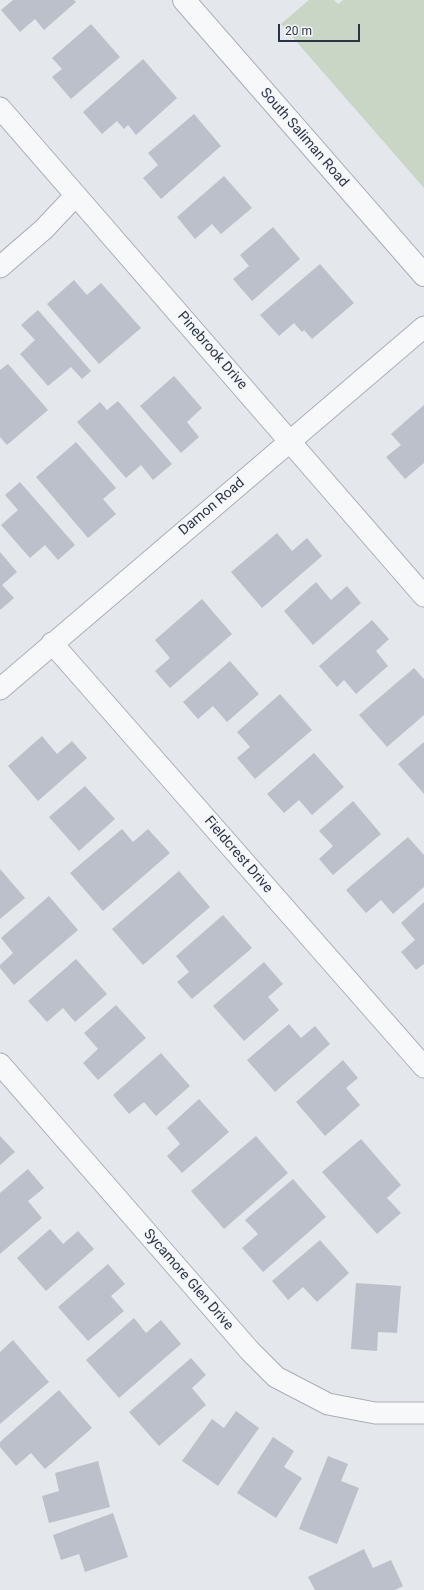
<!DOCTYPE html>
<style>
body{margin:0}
#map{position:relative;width:424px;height:1590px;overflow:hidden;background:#e4e7ec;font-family:Roboto,sans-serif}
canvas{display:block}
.scale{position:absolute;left:278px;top:24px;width:82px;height:18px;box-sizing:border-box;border:2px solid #2b3445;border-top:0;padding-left:5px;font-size:12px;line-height:14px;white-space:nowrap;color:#2b3445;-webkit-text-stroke:3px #f4f6f9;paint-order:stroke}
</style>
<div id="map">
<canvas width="424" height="1590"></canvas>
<div class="scale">20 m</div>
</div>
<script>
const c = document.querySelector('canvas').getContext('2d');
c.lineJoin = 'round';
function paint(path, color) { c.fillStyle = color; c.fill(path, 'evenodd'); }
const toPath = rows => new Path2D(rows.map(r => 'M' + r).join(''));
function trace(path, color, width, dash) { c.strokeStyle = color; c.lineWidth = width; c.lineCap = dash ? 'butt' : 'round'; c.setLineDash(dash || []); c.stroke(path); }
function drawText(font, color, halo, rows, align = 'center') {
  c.font = font + ' Roboto,sans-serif'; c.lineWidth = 3; c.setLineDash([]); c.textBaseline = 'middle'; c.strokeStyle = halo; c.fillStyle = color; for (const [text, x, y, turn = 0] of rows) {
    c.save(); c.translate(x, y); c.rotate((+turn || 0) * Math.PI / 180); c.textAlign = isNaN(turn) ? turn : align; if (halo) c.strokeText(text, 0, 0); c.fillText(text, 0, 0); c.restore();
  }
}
paint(toPath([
 [309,0,334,0,338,4,343,0,424,0,424,188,281,24]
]), '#c9d6c5');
paint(toPath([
 [13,0,74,0,76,2,44,30,35,19,20,32,1,10],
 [91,24,120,57,71,99,52,77,62,69,52,58],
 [143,59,177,98,136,135,128,125,124,129,117,121,102,134,83,112],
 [194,114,221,146,161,199,143,178,158,165,148,153],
 [224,176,252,208,221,234,212,224,195,239,177,217],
 [273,227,300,259,252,301,233,279,249,266,240,255],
 [320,264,354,303,312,339,304,330,302,332,294,323,279,336,260,315],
 [74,280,87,295,101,283,141,328,99,364,47,304],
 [38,310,91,371,82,379,71,367,48,386,20,354,35,340,21,325],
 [8,364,48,410,7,445,0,437,0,370],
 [174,376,202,408,187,422,199,437,181,453,140,406],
 [118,401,172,464,153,480,141,465,126,478,77,422,100,402,107,410],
 [424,405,424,463,405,479,386,457,401,445,391,434],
 [76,442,116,488,103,499,116,514,88,538,36,477],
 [20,482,75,545,58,560,45,545,30,558,1,525,18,510,5,495],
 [277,533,292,551,307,538,322,556,262,608,231,572],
 [0,552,17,572,2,585,14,598,0,610],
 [316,582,331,600,347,586,361,603,313,645,284,611],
 [202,599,232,634,170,688,155,671,170,658,155,640],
 [372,620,389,639,376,651,388,666,356,694,344,680,337,687,319,666],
 [230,661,259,694,227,722,213,706,198,719,183,702],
 [414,668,424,679,424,715,387,747,359,715],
 [280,694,312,730,255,779,237,758,250,747,237,732],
 [42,736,57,754,72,741,87,758,38,801,8,766],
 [424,742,424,794,398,764],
 [314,753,344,787,312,815,299,800,284,813,267,794],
 [85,786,115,819,79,851,49,817],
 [353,801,381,834,333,875,319,859,333,846,319,831],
 [122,829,133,842,148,829,170,853,103,911,70,873],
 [408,837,424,855,424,887,393,914,381,900,366,913,346,890],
 [0,869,25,898,0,919],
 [179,871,210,907,143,965,112,929],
 [49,896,78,930,14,985,0,968,0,965,13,953,1,938],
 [424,902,424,964,416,970,401,952,415,940,401,923],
 [223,915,252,948,192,999,177,982,189,972,176,956],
 [76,959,107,994,75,1022,63,1008,47,1022,28,1001],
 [264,962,283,984,268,997,279,1010,244,1041,213,1006],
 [116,1005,146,1038,98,1080,83,1063,98,1049,84,1033],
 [289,1024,301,1038,315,1026,330,1044,275,1092,247,1060],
 [161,1053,190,1086,156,1116,144,1102,129,1114,113,1095],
 [343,1060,358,1078,346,1088,360,1105,325,1136,296,1102],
 [199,1099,229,1132,182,1173,167,1156,180,1144,167,1128],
 [0,1136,15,1152,0,1165],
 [256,1136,288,1173,224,1229,191,1191],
 [361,1139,401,1185,387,1198,401,1213,377,1234,322,1172],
 [28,1169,44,1188,28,1201,42,1218,0,1254,0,1193],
 [293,1179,326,1217,263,1272,242,1248,258,1234,245,1220],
 [50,1229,63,1244,78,1231,94,1249,46,1291,17,1258],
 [320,1240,349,1273,317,1302,303,1287,288,1300,272,1281],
 [108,1264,125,1284,111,1296,124,1311,88,1341,58,1307],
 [356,1283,401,1286,397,1333,378,1332,377,1351,351,1349],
 [134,1318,146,1333,161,1320,181,1344,119,1398,86,1360],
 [13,1340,49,1382,0,1424,0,1352],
 [191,1358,206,1375,192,1388,206,1405,159,1446,129,1412],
 [59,1390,92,1428,45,1469,31,1453,16,1466,0,1447,0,1442],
 [236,1411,259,1428,218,1486,182,1461,212,1419,224,1428],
 [273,1437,294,1451,284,1467,302,1478,276,1518,237,1493],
 [328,1456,348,1464,341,1481,359,1488,337,1544,299,1529],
 [98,1461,110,1507,49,1523,42,1496,59,1491,55,1473],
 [113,1513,128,1557,85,1572,79,1554,61,1560,53,1535],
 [364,1549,373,1568,391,1560,403,1586,395,1590,315,1590,308,1577]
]), '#bbc0ca');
const minor = toPath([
 [0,108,424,596],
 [0,267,44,229,76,195],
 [52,643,424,1067],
 [0,689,424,327],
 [0,1064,250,1351,276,1377,328,1404,375,1413,424,1413]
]);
const tertiary = toPath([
 [184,0,424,275]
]);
trace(minor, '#a9aeb7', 23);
trace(tertiary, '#a9aeb7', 24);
trace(minor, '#f7f8fa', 21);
trace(tertiary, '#f7f8fa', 22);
drawText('14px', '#2b3445', '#f4f6f9', [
 ["South Saliman Road",304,138,49],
 ["Pinebrook Drive",212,351,49],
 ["Damon Road",212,507,-40],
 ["Fieldcrest Drive",238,855,49],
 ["Sycamore Glen Drive",188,1280,49]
]);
</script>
